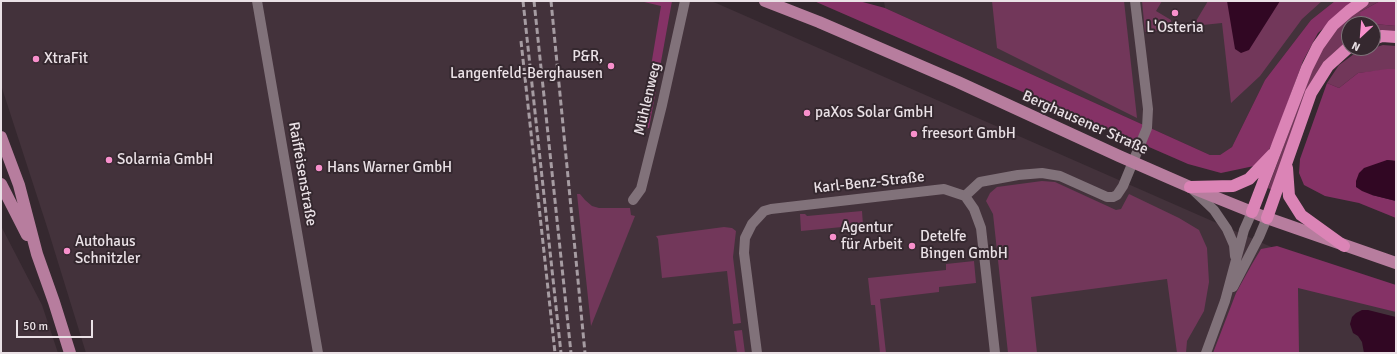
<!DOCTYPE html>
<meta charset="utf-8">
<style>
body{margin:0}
#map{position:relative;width:1397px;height:354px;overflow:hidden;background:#35282f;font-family:Signika,sans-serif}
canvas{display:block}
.frame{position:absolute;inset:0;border:2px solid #eae1e6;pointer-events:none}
.north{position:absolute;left:1341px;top:16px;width:40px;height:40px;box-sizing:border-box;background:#35282f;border:1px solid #7d7278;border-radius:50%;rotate:206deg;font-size:11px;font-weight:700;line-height:16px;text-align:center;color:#eae1e6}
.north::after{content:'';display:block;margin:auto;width:14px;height:18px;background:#f890cc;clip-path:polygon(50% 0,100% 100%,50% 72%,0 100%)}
.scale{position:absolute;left:16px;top:320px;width:77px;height:18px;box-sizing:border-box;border:2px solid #eae1e6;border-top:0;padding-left:5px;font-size:12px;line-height:14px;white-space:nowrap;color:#eae1e6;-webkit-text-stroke:3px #35282f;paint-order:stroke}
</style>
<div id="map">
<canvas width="1397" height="354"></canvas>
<div class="frame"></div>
<div class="north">N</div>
<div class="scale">50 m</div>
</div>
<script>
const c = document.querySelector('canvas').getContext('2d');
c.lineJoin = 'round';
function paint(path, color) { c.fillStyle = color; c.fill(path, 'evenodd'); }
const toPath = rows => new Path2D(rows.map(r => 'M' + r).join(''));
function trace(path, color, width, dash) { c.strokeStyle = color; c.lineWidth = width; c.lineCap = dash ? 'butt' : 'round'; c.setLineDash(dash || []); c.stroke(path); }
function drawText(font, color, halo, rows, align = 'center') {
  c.font = font + ' Signika,sans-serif'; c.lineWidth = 4; c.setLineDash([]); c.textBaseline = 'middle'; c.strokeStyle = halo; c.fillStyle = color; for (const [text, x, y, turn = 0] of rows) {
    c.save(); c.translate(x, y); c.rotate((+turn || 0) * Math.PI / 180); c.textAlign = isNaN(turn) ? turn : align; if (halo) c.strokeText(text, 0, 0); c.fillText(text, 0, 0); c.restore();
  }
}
paint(toPath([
 [1,1,710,1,716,3,1326,271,1396,292,1396,353,86,353,49,233,1,85],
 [884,1,1335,1,1311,20,1265,80,1232,147,1220,155,1210,155,885,8],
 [1,226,42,305,58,353,1,353]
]), '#43323b');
paint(toPath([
 [992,1,1124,1,1137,118,997,48],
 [1142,1,1162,1,1156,11,1171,20,1172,29,1145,32],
 [1208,1,1322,1,1302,19,1260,76,1231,103,1222,23,1193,26],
 [1371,1,1380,1,1360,12,1375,24,1396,26,1396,33,1373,34,1373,24,1349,24,1349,43,1336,52,1272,190,1268,188,1312,70,1324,46,1333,32,1361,8],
 [1383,45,1396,46,1396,69,1358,73,1339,88,1327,83,1339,65,1354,54],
 [1042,181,1055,182,1116,210,1121,209,1129,194,1179,218,1199,230,1207,248,1209,282,1204,311,1187,341,1186,353,1177,353,1167,279,1031,297,1037,353,1008,353,993,214,986,201,990,193,997,187],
 [577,194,580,194,585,200,592,206,599,208,630,208,631,215,635,216,591,326],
 [862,211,863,225,801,231,800,214,805,214,807,216],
 [724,227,732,228,736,231,733,257,741,323,733,324,727,271,662,278,658,239,656,236],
 [974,261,976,283,939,287,939,292,880,299,886,353,880,353,875,305,871,305,868,278,946,270,946,264],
 [742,330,745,353,737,353,734,331]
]), '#72375a');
paint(toPath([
 [640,1,672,1,649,128,643,129,641,126,661,6],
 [814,1,859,1,885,8,1210,155,1220,155,1232,147,1265,80,1311,20,1335,1,1355,1,1348,6,1318,33,1303,61,1274,140,1264,159,1254,166,1221,173,1188,164],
 [1380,1,1396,1,1396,26,1375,24,1361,20,1360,12],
 [1387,69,1396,69,1396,161,1387,160,1372,195,1396,201,1396,218,1359,203,1325,196,1304,185,1299,173,1300,159,1327,83,1339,88,1358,73],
 [1277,246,1396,285,1396,312,1298,288,1299,353,1213,353,1236,293,1252,264,1261,249]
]), '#853266');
paint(toPath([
 [1227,1,1280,1,1249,50,1241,53,1235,49],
 [1387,160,1396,161,1396,201,1372,195,1362,191,1356,187,1356,181,1359,173,1364,168],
 [1362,310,1368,310,1396,317,1396,353,1364,353,1362,342,1358,336,1353,333,1350,324,1352,317,1356,313]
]), '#310723');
trace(toPath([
 [257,1,318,353],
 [1192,189,1214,210,1227,229,1234,245,1235,256],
 [965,196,980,182,1018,175,1042,173,1060,176,1107,197,1113,197,1117,195,1123,186,1147,128,1148,109,1135,1],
 [633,200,641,189,662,105,685,1],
 [1233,287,1259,237,1267,218],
 [757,353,744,253,745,238,752,224,764,211,771,209,944,189,965,196,974,209,981,228,995,353],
 [1206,353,1225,301,1244,230,1252,212]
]), '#81727a', 10);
trace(toPath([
 [765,1,819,22,958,82,1119,156,1190,187,1267,218,1396,263],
 [1,137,19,185,37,254,54,302,70,353],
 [1,184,27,235]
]), '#b77d9e', 12);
trace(toPath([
 [1373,39,1382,36,1396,37],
 [1287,168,1289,196,1301,215,1344,246],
 [1190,187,1233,186,1249,179,1273,154],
 [1252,212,1307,68,1318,46,1333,25,1349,11,1363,1],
 [1267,218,1311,93,1328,66,1349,47]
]), '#db84b6', 12);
trace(toPath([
 [523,1,561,353],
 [534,1,571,353],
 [551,1,585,353],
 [521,41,555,353]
]), '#a69ca2', 3, [6, 3]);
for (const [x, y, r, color] of [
 [1175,13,4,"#f890cc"],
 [36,59,4,"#f890cc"],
 [611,66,4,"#f890cc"],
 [807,113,4,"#f890cc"],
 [914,134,4,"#f890cc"],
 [109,160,4,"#f890cc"],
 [319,168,4,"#f890cc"],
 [833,237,4,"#f890cc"],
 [912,246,4,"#f890cc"],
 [67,251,4,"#f890cc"]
]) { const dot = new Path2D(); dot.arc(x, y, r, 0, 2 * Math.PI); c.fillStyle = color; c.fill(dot); trace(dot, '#35282f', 1.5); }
drawText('15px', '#eae1e6', '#35282f', [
 ["L'Osteria",1175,28,"center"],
 ["P&R,",603,57,"right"],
 ["Langenfeld-Berghausen",603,74,"right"],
 ["XtraFit",44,59],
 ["paXos Solar GmbH",815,113],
 ["freesort GmbH",922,134],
 ["Solarnia GmbH",117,160],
 ["Hans Warner GmbH",327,168],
 ["Agentur",841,228],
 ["für Arbeit",841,245],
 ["Detelfe",920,237],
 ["Bingen GmbH",920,254],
 ["Autohaus",75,242],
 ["Schnitzler",75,259]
], 'left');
drawText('15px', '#eae1e6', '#35282f', [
 ["Mühlenweg",648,99,-77],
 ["Berghausener Straße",1085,123,24],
 ["Raiffeisenstraße",302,174,80],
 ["Karl-Benz-Straße",869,183,-6]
]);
</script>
